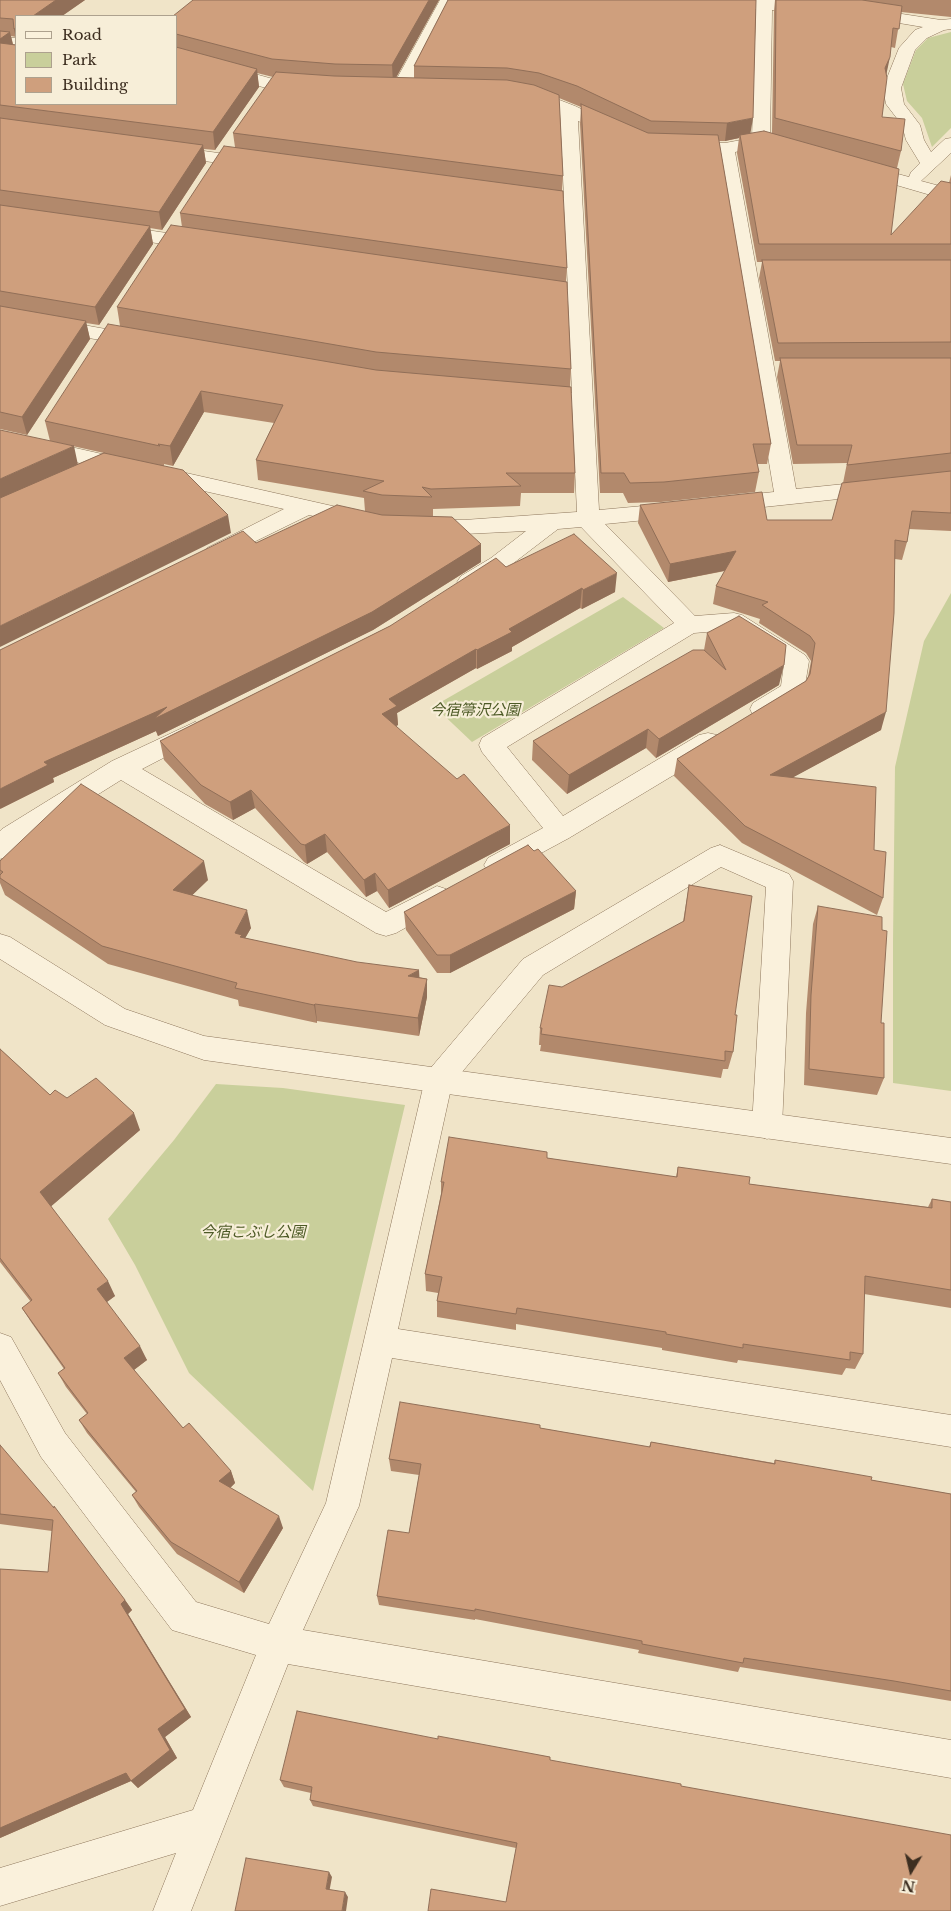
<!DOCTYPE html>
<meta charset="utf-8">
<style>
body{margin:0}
#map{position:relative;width:951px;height:1911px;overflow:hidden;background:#f0e4c8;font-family:"Libre Baskerville",serif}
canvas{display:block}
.legend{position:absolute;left:15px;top:15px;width:162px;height:90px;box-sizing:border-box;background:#f7eed8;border:1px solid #ada18e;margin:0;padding:6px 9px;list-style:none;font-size:15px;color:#3d2e20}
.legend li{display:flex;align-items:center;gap:10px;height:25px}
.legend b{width:25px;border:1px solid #ada18e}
.north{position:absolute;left:886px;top:1846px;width:50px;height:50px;-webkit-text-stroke:4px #f7eed8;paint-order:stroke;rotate:189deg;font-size:14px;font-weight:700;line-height:20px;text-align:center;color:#3d2e20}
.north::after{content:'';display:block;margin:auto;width:18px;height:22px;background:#3d2e20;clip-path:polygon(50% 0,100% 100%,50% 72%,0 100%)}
</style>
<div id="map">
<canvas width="951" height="1911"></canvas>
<ul class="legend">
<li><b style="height:6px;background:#faf1dc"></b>Road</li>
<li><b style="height:14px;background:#c9cf9b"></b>Park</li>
<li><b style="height:14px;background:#cf9f7d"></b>Building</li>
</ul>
<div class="north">N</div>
</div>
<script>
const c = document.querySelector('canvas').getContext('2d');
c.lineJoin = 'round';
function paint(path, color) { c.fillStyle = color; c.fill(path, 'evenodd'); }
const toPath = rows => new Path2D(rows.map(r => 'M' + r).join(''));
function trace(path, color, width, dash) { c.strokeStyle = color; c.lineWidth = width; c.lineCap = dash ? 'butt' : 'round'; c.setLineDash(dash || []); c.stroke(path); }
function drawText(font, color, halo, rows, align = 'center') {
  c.font = font + ' "Libre Baskerville","Noto Sans JP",serif'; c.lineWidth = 4.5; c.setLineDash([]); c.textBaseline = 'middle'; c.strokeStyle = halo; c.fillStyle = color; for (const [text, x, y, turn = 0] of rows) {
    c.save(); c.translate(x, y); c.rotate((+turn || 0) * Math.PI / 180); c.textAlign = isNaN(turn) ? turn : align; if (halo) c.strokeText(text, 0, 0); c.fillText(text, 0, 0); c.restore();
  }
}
paint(toPath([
 [951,32,951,128,932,147,922,118,907,101,903,84,916,50,928,38],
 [951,593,951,1091,893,1083,893,942,895,767,924,641],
 [623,597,664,628,472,742,434,706],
 [216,1084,283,1088,405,1105,313,1491,189,1373,135,1265,108,1219,174,1140]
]), '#c9cf9b');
const minor = toPath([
 [440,0,456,0,408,91,405,95,399,96,393,95,390,91,440,0],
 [725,0,774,0,811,3,817,5,819,8,817,11,811,13,772,10,770,139,780,142,783,146,780,150,774,151,760,147,735,152,796,489,951,473,951,487,726,511,718,509,715,504,718,499,726,497,774,492,717,153,683,152,677,151,674,147,677,143,683,142,725,143,752,138,756,9,719,10,713,8,711,5,713,2,725,0],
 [863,8,941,20,951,19,951,29,944,30,927,38,915,50,901,88,904,104,920,125,924,140,931,152,945,139,951,138,951,153,921,181,951,189,951,201,855,173,852,169,855,165,861,164,909,177,911,172,920,163,906,140,902,125,886,104,883,88,899,48,915,30,923,27,857,16,855,13,857,10,863,8],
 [0,37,16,38,16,48,0,47,0,37],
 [176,52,273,79,312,83,315,87,312,91,306,92,266,88,176,62,176,52],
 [523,91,544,94,575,106,621,128,624,132,621,136,615,137,578,121,599,510,676,503,684,505,687,510,684,515,676,517,605,524,695,616,734,613,742,615,805,655,809,661,804,691,801,697,771,715,762,718,753,715,750,709,753,703,781,686,784,664,730,630,694,633,507,747,563,816,699,735,708,733,717,735,720,742,717,749,569,838,506,872,497,875,488,872,484,865,488,858,543,828,482,752,479,745,482,738,674,623,581,527,558,529,507,568,477,588,469,590,461,588,457,582,461,576,491,558,526,531,464,534,424,533,416,531,413,526,416,521,424,519,464,520,577,512,572,406,535,402,528,401,525,396,528,391,535,390,572,393,568,301,525,294,522,290,525,286,532,284,568,290,564,209,528,205,521,203,519,199,521,195,528,193,564,198,560,113,535,103,517,100,514,96,517,92,523,91],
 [168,146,254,158,260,159,263,163,260,167,254,168,162,155,159,151,162,147,168,146],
 [113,225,200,238,207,240,210,244,207,248,200,250,106,235,104,231,106,227,113,225],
 [0,310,139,335,146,337,149,341,146,345,139,347,0,322,0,310],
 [0,431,359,512,367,514,370,519,367,524,359,526,309,515,215,561,207,558,204,553,207,548,284,509,0,445,0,431],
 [195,722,204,725,207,731,204,737,142,769,386,912,437,886,446,889,450,897,446,905,396,933,386,936,376,933,121,780,20,843,9,856,0,859,0,831,2,829,112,761,195,722],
 [720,845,789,874,793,881,782,1126,777,1135,767,1139,757,1135,752,1126,766,887,721,867,543,975,452,1084,398,1329,951,1415,951,1447,392,1358,359,1506,303,1630,951,1740,951,1778,288,1664,191,1911,153,1911,176,1853,0,1906,0,1868,193,1810,256,1655,172,1630,41,1457,0,1380,0,1333,11,1337,65,1433,196,1602,269,1624,326,1503,425,1079,429,1070,523,959,711,848,720,845]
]);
const tertiary = toPath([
 [0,934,10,937,125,1009,204,1036,951,1138,951,1164,204,1060,105,1025,0,959,0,934]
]);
trace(minor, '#8d765c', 1);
trace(tertiary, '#8d765c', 1);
paint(minor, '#faf1dc');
paint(tertiary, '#faf1dc');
paint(toPath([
 [0,0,85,0,62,16,16,16,16,37,11,36,13,44,176,104,176,16,193,0,439,0,396,78,414,78,414,66,448,0,751,133,772,133,774,11,775,0,951,0,951,17,901,12,895,48,891,47,886,74,882,117,901,151,897,168,891,235,949,183,951,175,951,531,909,529,907,542,902,560,895,559,881,730,793,777,874,850,883,898,877,915,742,843,674,776,677,759,806,681,808,677,811,661,806,653,759,623,760,619,713,604,716,586,725,571,668,582,638,523,640,505,767,520,832,520,843,483,847,463,793,464,777,377,780,361,775,361,759,278,762,262,757,262,737,153,739,138,725,141,719,141,771,444,767,464,757,464,759,472,755,492,661,502,628,503,623,493,600,493,580,124,581,107,559,98,563,176,562,190,567,268,566,281,571,369,570,387,575,473,574,493,521,493,520,506,433,509,433,517,481,562,373,630,158,736,156,731,53,778,54,782,0,809,256,543,365,511,364,498,258,480,256,460,274,423,204,412,173,466,164,464,164,466,231,533,78,464,104,453,50,441,45,421,120,326,117,307,182,227,180,213,235,147,233,133,273,77,257,73,259,87,215,150,204,149,206,163,162,230,150,228,153,244,99,325,86,323,90,339,27,435,0,429],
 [506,567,615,592,582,609,580,608,512,647,512,651,477,669,476,668,397,713,398,725,396,726,510,844,389,908,377,891,366,897,327,852,307,864,304,862,255,808,233,820,205,804,164,760,160,741,390,626],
 [707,633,779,685,656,758,646,748,567,794,532,760,533,741,704,650],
 [534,851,576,891,574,909,450,973,437,973,406,930,404,912],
 [0,861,208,880,192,895,251,928,245,938,427,979,427,997,419,1036,317,1021,317,1023,239,1006,238,1000,108,964,5,895,0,883],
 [689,885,735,1015,733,1052,728,1069,723,1069,721,1078,540,1051,541,1045,539,1045,540,1028,683,922],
 [818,906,882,930,881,1023,884,1078,877,1095,804,1085,806,1013,813,924],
 [0,1049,50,1095,67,1098,140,1130,51,1206,115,1296,107,1302,147,1360,134,1370,183,1428,231,1471,235,1483,230,1488,283,1528,244,1593,177,1554,139,1507,132,1495,136,1492,87,1433,79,1420,87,1414,66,1387,58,1373,64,1369,31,1322,22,1308,31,1302,0,1262],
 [547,1158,676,1177,678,1167,749,1184,928,1207,932,1199,951,1202,951,1308,864,1294,863,1354,855,1369,846,1368,842,1375,738,1360,737,1363,662,1350,662,1348,516,1324,516,1330,437,1317,437,1301,438,1293,426,1291,425,1274,441,1194,441,1182],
 [540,1428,649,1447,651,1442,774,1463,775,1460,871,1480,951,1494,951,1701,885,1690,740,1667,738,1672,638,1653,639,1650,475,1619,475,1620,379,1605,377,1596,409,1533,419,1475,391,1471,389,1459],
 [0,1445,125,1600,132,1610,128,1614,191,1717,165,1737,177,1758,138,1788,131,1781,0,1838,0,1569,48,1572,52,1531,0,1524],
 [438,1739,550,1757,506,1902,516,1848,313,1806,310,1800,311,1793,284,1787,280,1780]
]), '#b2896c');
paint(toPath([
 [56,0,85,0,62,16,33,16],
 [429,0,439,0,393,83,392,65],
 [16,28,16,40,14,29],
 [10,32,14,50,0,59,0,39],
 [890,57,886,76,885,68],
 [257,69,259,87,215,150,213,132],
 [753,118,750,136,740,135,739,138,725,141,727,123],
 [203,145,206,163,162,230,159,212],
 [150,226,153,244,99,325,95,307],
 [86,321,90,339,27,435,22,417],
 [201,391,204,412,173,466,170,446],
 [74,446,78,465,0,500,0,479],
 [228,515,231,533,0,647,0,626],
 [481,544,481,562,373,630,158,736,156,731,53,778,54,782,0,809,0,789,44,762],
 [736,551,733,569,668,582,670,564],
 [617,573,615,592,582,609,583,590],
 [582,588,580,608,512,647,512,651,477,669,477,650,509,629],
 [476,649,476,668,397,713,398,725,383,733,382,714,389,699],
 [784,665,779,685,656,758,659,739],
 [886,712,881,730,766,792,770,775],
 [648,729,646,748,567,794,569,775],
 [251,790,255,808,233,820,230,802],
 [510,825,510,844,389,908,388,890],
 [325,834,327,852,307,864,305,845],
 [204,861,208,880,178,909,173,890],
 [375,873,377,891,366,897,364,880],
 [576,891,574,909,450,973,450,955],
 [247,910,251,928,243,942,235,933],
 [419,970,420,988,408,976],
 [427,979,427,997,419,1036,418,1018],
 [315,1004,317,1021,317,1023,314,1005],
 [134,1113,140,1130,48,1209,40,1192],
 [108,1281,115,1296,104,1304,97,1289],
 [140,1346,147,1360,131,1372,124,1358],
 [231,1471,235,1483,224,1494,219,1481],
 [279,1516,283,1528,244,1593,239,1582],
 [125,1600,132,1610,128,1614,191,1717,165,1737,177,1758,138,1788,131,1781,0,1838,0,1828,158,1729,121,1604],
 [329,1872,332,1877,329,1893,326,1889],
 [345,1892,348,1897,346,1911,342,1911]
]), '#916f58');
const building = toPath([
 [0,0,56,0,33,16,16,16,16,28,14,29,13,19,0,18,0,0],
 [193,0,429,0,392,65,335,64,272,59,176,34,176,16,173,16,193,0],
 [448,0,756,0,753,118,727,123,651,121,577,86,539,73,507,68,414,66,448,0],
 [776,0,862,0,902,6,899,29,893,28,890,57,885,68,887,78,882,117,905,119,901,151,775,118,776,0],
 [0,31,10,32,0,39,0,31],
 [0,43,16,45,16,104,176,104,176,47,257,69,213,132,0,105,0,43],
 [276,72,334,76,507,80,534,85,559,95,563,176,233,133,276,72],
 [581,104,648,133,718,135,771,444,753,444,759,472,664,482,630,483,624,473,601,473,581,104],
 [0,118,203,145,159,212,0,190,0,118],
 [764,131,899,169,891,235,941,181,951,183,951,244,759,244,740,135,764,131],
 [224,146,563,191,567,268,180,213,224,146],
 [0,205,150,226,95,307,0,291,0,205],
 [171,225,567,282,571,369,376,352,117,307,171,225],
 [762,260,951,260,951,342,778,343,762,260],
 [0,306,86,321,22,417,0,412,0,306],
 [108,324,376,370,571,387,575,473,506,473,521,486,431,489,422,487,432,497,382,495,363,491,384,481,256,460,283,405,201,391,170,446,158,444,160,446,45,421,108,324],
 [780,358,951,358,951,453,847,465,852,445,797,445,780,358],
 [0,430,74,446,0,479,0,430],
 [104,453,183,470,228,515,0,626,0,498,104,453],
 [951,471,951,513,912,511,907,542,895,540,894,613,886,712,770,775,876,787,874,850,886,852,883,898,745,826,677,759,806,681,810,674,815,643,810,636,762,605,768,602,716,586,736,551,670,564,640,505,762,492,767,520,832,520,842,483,951,471],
 [337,505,382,515,452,517,481,544,372,612,154,719,167,707,44,762,48,765,0,789,0,650,243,531,256,543,337,505],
 [574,534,617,573,583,590,582,588,509,629,512,632,477,650,476,649,389,699,397,706,382,714,457,779,464,774,510,825,388,890,375,873,364,880,325,834,305,845,301,844,251,790,230,802,201,785,160,741,390,626,496,558,506,567,574,534],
 [739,616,786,645,784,665,659,739,648,729,569,775,533,741,693,650,704,650,726,670,707,633,739,616],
 [81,784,204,861,173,890,247,910,235,933,242,935,240,937,357,962,419,970,408,976,427,979,418,1018,315,1004,314,1005,235,988,237,983,102,946,0,878,0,875,3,872,0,870,0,861,81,784],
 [528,845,534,851,538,849,576,891,450,955,437,955,404,912,528,845],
 [689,885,752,896,735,1015,737,1015,733,1052,725,1051,725,1061,541,1034,542,1028,540,1028,549,985,562,987,684,921,689,885],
 [818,906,882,917,882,930,887,931,881,1023,884,1023,884,1078,809,1069,811,995,818,906],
 [0,1049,50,1095,55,1090,67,1098,96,1078,134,1113,40,1192,108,1281,97,1289,140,1346,124,1358,183,1428,189,1423,231,1471,219,1481,279,1516,239,1582,171,1542,132,1495,137,1491,79,1420,88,1413,58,1373,65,1368,22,1308,32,1300,0,1258,0,1049],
 [449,1137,547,1152,547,1158,677,1177,678,1167,750,1177,749,1184,932,1208,932,1199,951,1202,951,1290,865,1276,863,1354,850,1352,850,1360,743,1344,743,1348,666,1334,666,1332,517,1308,516,1314,437,1301,442,1277,425,1274,444,1182,441,1182,449,1137],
 [400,1402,540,1425,540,1428,650,1447,651,1442,775,1464,775,1460,872,1477,871,1480,951,1494,951,1691,894,1681,744,1658,743,1663,642,1644,642,1641,475,1609,475,1611,377,1596,388,1530,409,1533,421,1464,389,1459,400,1402],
 [0,1445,54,1508,54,1506,125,1600,121,1604,185,1709,158,1729,170,1750,131,1781,126,1773,0,1828,0,1569,48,1572,53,1520,0,1514,0,1445],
 [297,1711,438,1739,438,1736,550,1757,550,1760,681,1784,681,1786,951,1835,951,1911,428,1911,431,1889,506,1902,517,1843,310,1800,312,1787,280,1780,297,1711],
 [246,1858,329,1872,326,1889,345,1892,342,1911,235,1911,246,1858]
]);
paint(building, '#cf9f7d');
trace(building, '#916f58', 1);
drawText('italic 15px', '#4d5a26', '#f7eed8', [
 ["今宿箒沢公園",475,711],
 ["今宿こぶし公園",253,1233]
]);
</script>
